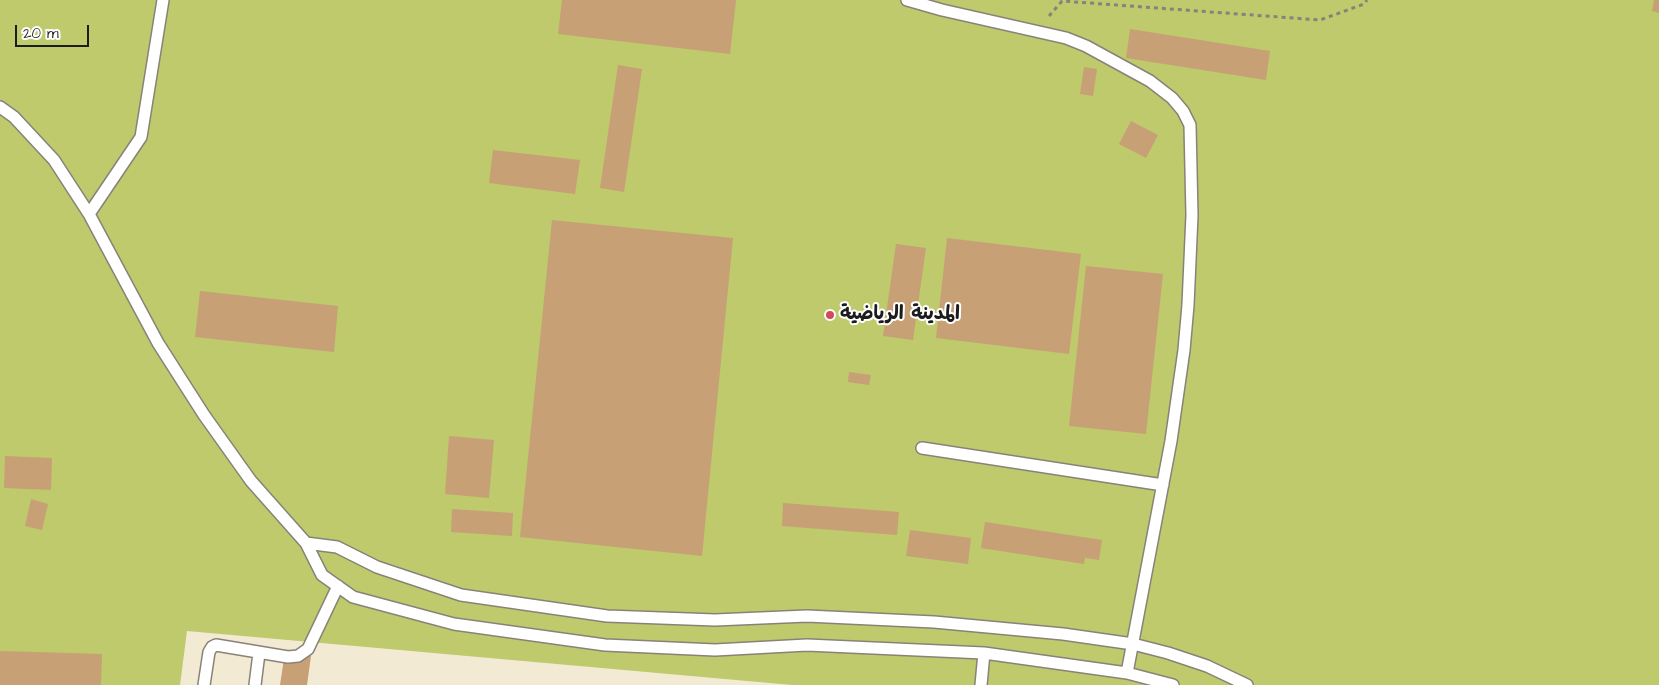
<!DOCTYPE html>
<meta charset="utf-8">
<style>
body{margin:0}
#map{position:relative;width:1659px;height:685px;overflow:hidden;background:#f3ead4;font-family:"Architects Daughter",sans-serif}
canvas{display:block}
.scale{position:absolute;left:15px;top:25px;width:74px;height:22px;box-sizing:border-box;border:2px solid #1c1c1c;border-top:0;padding-left:6px;font-size:15px;line-height:18px;white-space:nowrap;color:#1c1c1c;-webkit-text-stroke:4px #fff;paint-order:stroke}
</style>
<div id="map">
<canvas width="1659" height="685"></canvas>
<div class="scale">20 m</div>
</div>
<script>
const c = document.querySelector('canvas').getContext('2d');
c.lineJoin = 'round';
function paint(path, color) { c.fillStyle = color; c.fill(path, 'evenodd'); }
const toPath = rows => new Path2D(rows.map(r => 'M' + r).join(''));
function trace(path, color, width, dash) { c.strokeStyle = color; c.lineWidth = width; c.lineCap = dash ? 'butt' : 'round'; c.setLineDash(dash || []); c.stroke(path); }
function drawText(font, color, halo, rows, align = 'center') {
  c.font = font + ' "Architects Daughter","Playpen Sans Arabic",sans-serif'; c.lineWidth = 4; c.setLineDash([]); c.textBaseline = 'middle'; c.strokeStyle = halo; c.fillStyle = color; for (const [text, x, y, turn = 0] of rows) {
    c.save(); c.translate(x, y); c.rotate((+turn || 0) * Math.PI / 180); c.textAlign = isNaN(turn) ? turn : align; if (halo) c.strokeText(text, 0, 0); c.fillText(text, 0, 0); c.restore();
  }
}
paint(toPath([
 [0,0,1659,0,1659,685,792,685,187,631,180,685,0,685]
]), '#beca6c');
paint(toPath([
 [562,0,736,0,730,54,558,34],
 [1654,0,1659,0,1659,13,1652,11],
 [1130,29,1270,51,1266,80,1126,58],
 [618,65,642,69,624,192,600,188],
 [1084,67,1097,69,1093,96,1080,94],
 [1131,121,1158,135,1146,158,1119,144],
 [493,150,580,160,575,194,489,183],
 [552,220,733,238,702,556,520,537],
 [947,238,1081,254,1069,354,936,338],
 [896,244,926,248,913,340,883,336],
 [1086,266,1163,274,1146,434,1069,426],
 [200,291,338,306,334,352,195,337],
 [849,372,871,375,869,385,848,382],
 [449,436,494,440,489,498,445,494],
 [5,456,52,458,51,490,4,488],
 [31,499,48,504,42,530,25,526],
 [783,503,899,512,897,535,782,526],
 [452,509,513,513,512,536,451,532],
 [985,522,1102,540,1099,560,1085,558,1084,564,981,548],
 [910,530,971,538,968,564,906,556],
 [0,651,102,654,101,685,0,685],
 [285,652,311,656,307,685,280,685]
]), '#c7a076');
const service = toPath([
 [907,0,942,10,1066,38,1086,46,1150,81,1172,98,1183,111,1190,125,1192,215,1188,305,1184,350,1171,441,1127,673],
 [0,107,14,117,54,160,89,214,158,343,204,415,251,481,306,543,322,575,353,597,454,624,605,645,715,650,807,645,984,653,1127,673,1173,685],
 [89,214,141,137,163,0],
 [922,448,1163,485],
 [306,543,337,547,377,567,461,595,607,616,715,620,807,616,934,622,1063,634,1133,644,1168,653,1207,666,1247,685],
 [204,685,209,652,212,647,216,645,288,657,298,656,308,649,338,586],
 [255,685,259,653],
 [981,685,984,653]
]);
trace(service, '#888378', 14);
trace(toPath([
 [1049,16,1062,1,1320,20,1364,4,1367,0]
]), '#888378', 3, [4, 4]);
trace(service, '#fff', 11);
for (const [x, y, r, color] of [
 [830,315,5,"#d1495b"]
]) { const dot = new Path2D(); dot.arc(x, y, r, 0, 2 * Math.PI); c.fillStyle = color; c.fill(dot); trace(dot, '#fff', 2); }
drawText('bold 19px', '#1c1c1c', '#fff', [
 ["المدينة الرياضية",840,315]
], 'left');
</script>
